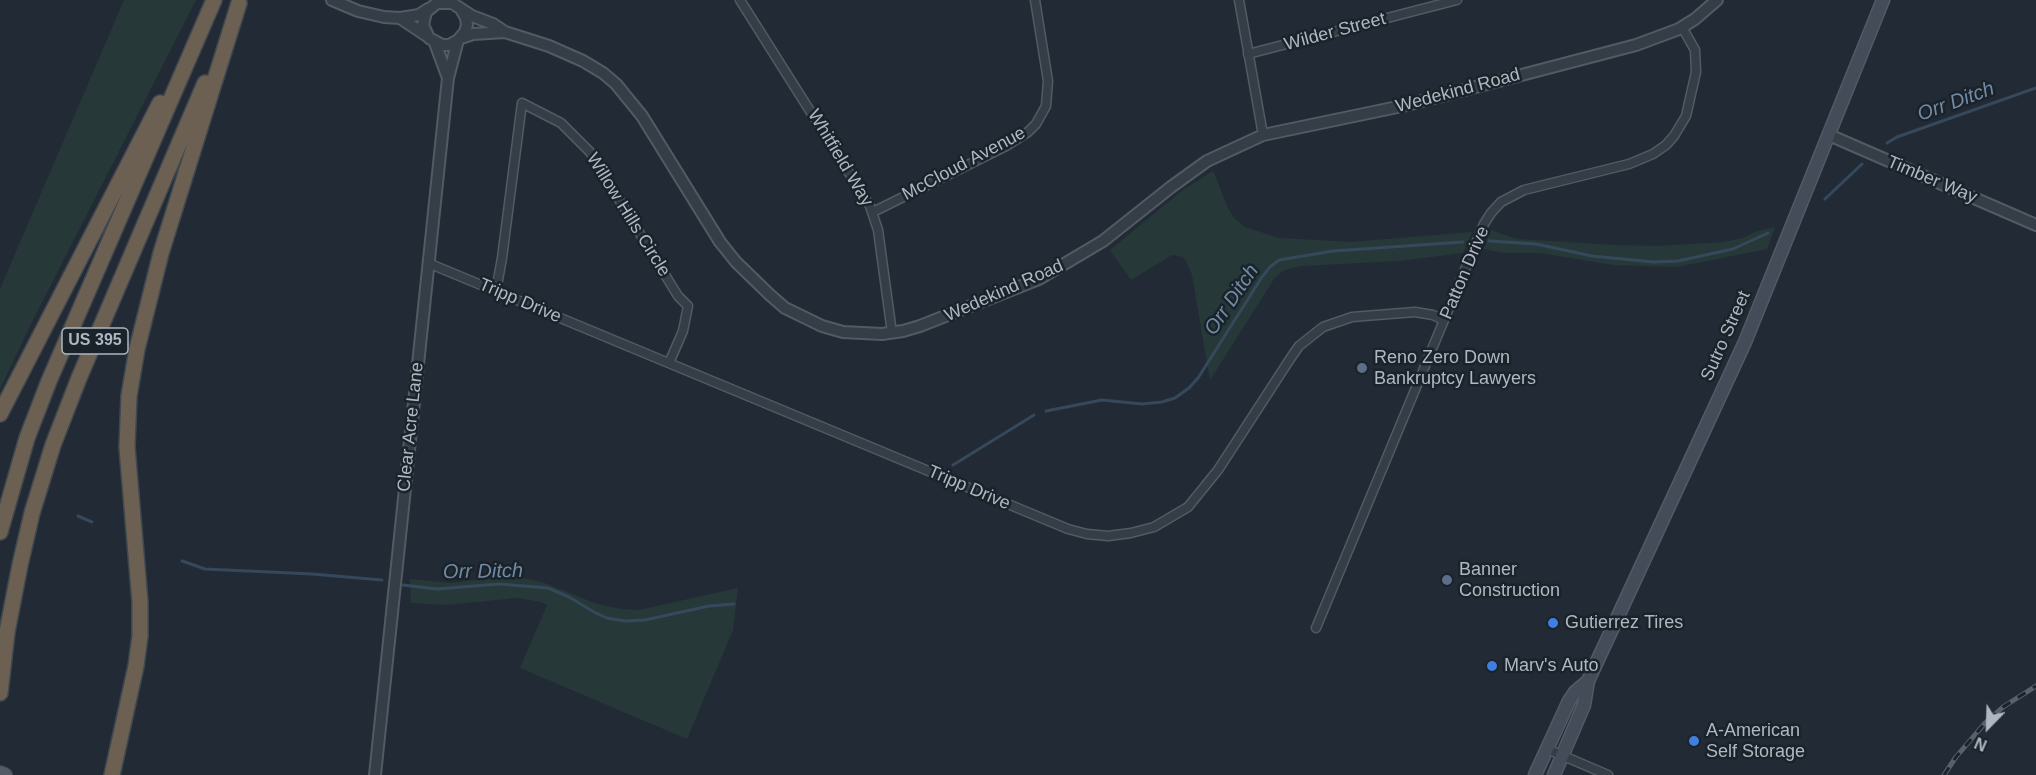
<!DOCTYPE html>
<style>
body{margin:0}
#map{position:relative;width:2036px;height:775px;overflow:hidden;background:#222b35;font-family:Helvetica,sans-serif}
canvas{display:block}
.north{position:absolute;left:1958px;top:697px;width:60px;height:60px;-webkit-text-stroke:4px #1a222a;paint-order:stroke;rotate:203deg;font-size:16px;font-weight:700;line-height:24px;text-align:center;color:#afb7c2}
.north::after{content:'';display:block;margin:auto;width:21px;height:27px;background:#afb7c2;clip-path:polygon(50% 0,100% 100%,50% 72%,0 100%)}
</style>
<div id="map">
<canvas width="2036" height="775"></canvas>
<div class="north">N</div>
</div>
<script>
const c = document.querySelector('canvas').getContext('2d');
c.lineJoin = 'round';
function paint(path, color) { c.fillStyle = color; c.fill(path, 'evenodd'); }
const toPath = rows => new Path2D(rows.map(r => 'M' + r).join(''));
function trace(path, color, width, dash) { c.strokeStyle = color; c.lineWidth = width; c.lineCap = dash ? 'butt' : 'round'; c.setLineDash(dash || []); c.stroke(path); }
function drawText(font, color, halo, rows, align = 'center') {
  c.font = font + ' Helvetica,sans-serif'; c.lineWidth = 5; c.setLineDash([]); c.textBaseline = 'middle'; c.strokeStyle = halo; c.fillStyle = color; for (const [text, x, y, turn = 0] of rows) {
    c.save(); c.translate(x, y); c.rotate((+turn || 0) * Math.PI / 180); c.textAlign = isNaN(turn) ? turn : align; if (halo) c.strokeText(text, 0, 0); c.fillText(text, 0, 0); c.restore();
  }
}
paint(toPath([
 [124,0,196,0,30,326,0,389,0,289],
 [1213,171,1228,208,1235,219,1245,227,1279,238,1350,242,1472,232,1463,253,1399,261,1302,266,1291,268,1281,272,1274,279,1210,380,1192,275,1187,263,1183,257,1172,255,1131,280,1110,250,1183,190],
 [1775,227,1767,249,1677,267,1613,265,1540,253,1506,253,1483,249,1491,230,1517,239,1615,245,1657,246,1723,242,1743,238,1755,232],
 [496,577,520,578,542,582,597,604,621,609,639,610,738,588,733,630,687,739,520,668,547,605,541,602,517,598,446,605,411,603,410,579,451,583]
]), '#263938');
trace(toPath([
 [1887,143,1897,137,2036,88],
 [1825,199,1862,164],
 [1489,241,1536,244,1592,256,1654,262,1678,261,1733,249,1768,233],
 [1046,411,1102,400,1142,404,1162,402,1175,398,1189,388,1198,378,1262,277,1270,267,1279,260,1333,251,1463,242],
 [953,465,1034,415],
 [78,516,92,522],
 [182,561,205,569,312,574,382,580],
 [403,585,437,589,499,584,548,588,569,597,594,612,607,618,625,621,645,620,709,606,734,604]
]), '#36485b', 3);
const minor = toPath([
 [740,0,870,206,878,230,892,333],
 [1239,0,1263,135],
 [1248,54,1457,0],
 [873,212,1006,146,1028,132,1036,124,1046,106,1048,81,1035,0],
 [428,263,1068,529,1087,534,1108,536,1131,533,1154,527,1188,507,1218,470,1290,359,1299,346,1323,327,1352,317,1415,312,1433,315,1444,320],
 [496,291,502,258,522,103,561,123,590,152,678,296,688,306,683,331,669,363],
 [1316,628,1484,224,1491,213,1501,202,1524,190,1629,164,1653,154,1666,145,1674,136,1686,116,1696,72,1695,50,1682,27],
 [1547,749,1608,775]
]);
const tertiary = toPath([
 [332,0,358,11,384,17,400,18,419,15,428,9],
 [461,9,466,18,467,25,465,32,458,40,449,45,442,45,429,38,423,25,426,12,437,3,452,3,472,16,493,24,505,32,549,46,583,61,603,73,616,84,642,116,720,242,736,262,770,295,785,308,822,326,843,332,882,334,903,331,920,326,1039,279,1103,241,1171,187,1207,161,1263,135,1407,105,1636,45,1679,29,1695,19,1717,0],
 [400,18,427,36],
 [461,38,473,34,505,32],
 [435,43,448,78],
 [1829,135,2036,225],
 [375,775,448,78,458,40]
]);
const secondary = toPath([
 [1535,775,1569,701,1575,692,1588,681],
 [1554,775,1584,705,1588,681,1745,342,1883,0]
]);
const primary = toPath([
 [0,773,5,775]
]);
const motorway = toPath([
 [0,414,160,103],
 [0,532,27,438,49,381,214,0],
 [0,693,7,632,20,565,32,513,53,445,79,378,205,83],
 [112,775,136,666,140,636,140,602,127,447,129,396,137,349,161,253,239,3]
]);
trace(minor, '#525a63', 11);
trace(tertiary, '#525a63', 14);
trace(secondary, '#525a63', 15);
trace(primary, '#3e464f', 16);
trace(motorway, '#3f4750', 18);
trace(minor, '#353d46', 8);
trace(tertiary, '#353d46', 10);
trace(secondary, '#434c58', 12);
trace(primary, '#535c66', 14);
trace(motorway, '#6b6052', 15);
const rail = toPath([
 [1944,775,1956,757,1985,723,2003,707,2036,686]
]);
trace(rail, '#57616c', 5);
trace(rail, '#1a222a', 3, [9]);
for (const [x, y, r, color] of [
 [1362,368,6,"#5c6f8a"],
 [1447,580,6,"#5c6f8a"],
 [1553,623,6,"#3f7fe0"],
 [1492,666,6,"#3f7fe0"],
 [1694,741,6,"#3f7fe0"]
]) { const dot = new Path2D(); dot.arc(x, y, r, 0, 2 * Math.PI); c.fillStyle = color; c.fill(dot); trace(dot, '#1a222a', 2); }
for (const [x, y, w] of [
 [95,341,66]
]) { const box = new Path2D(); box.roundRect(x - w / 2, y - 13, w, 26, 4.5); c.fillStyle = '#1a222a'; c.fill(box); trace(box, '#afb7c2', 1.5); }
drawText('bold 16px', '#afb7c2', null, [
 ["US 395",95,341]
]);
drawText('18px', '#afb7c2', '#1a222a', [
 ["Wilder Street",1335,32,-15],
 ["Wedekind Road",1458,91,-15],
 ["Whitfield Way",840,158,59],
 ["McCloud Avenue",964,164,-28],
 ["Timber Way",1932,180,23],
 ["Willow Hills Circle",628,215,58],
 ["Patton Drive",1465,273,-67],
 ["Wedekind Road",1004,291,-24],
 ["Tripp Drive",520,301,23],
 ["Sutro Street",1726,336,-66],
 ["Clear Acre Lane",411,427,-84],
 ["Tripp Drive",969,488,23]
]);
drawText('18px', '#afb7c2', '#1a222a', [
 ["Reno Zero Down",1374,358],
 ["Bankruptcy Lawyers",1374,379],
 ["Banner",1459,570],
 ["Construction",1459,591],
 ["Gutierrez Tires",1565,623],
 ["Marv's Auto",1504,666],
 ["A-American",1706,731],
 ["Self Storage",1706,752]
], 'left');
drawText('italic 20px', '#728aa4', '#1a222a', [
 ["Orr Ditch",1956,102,-20],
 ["Orr Ditch",1232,300,-56],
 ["Orr Ditch",483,572,-1]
]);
</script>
